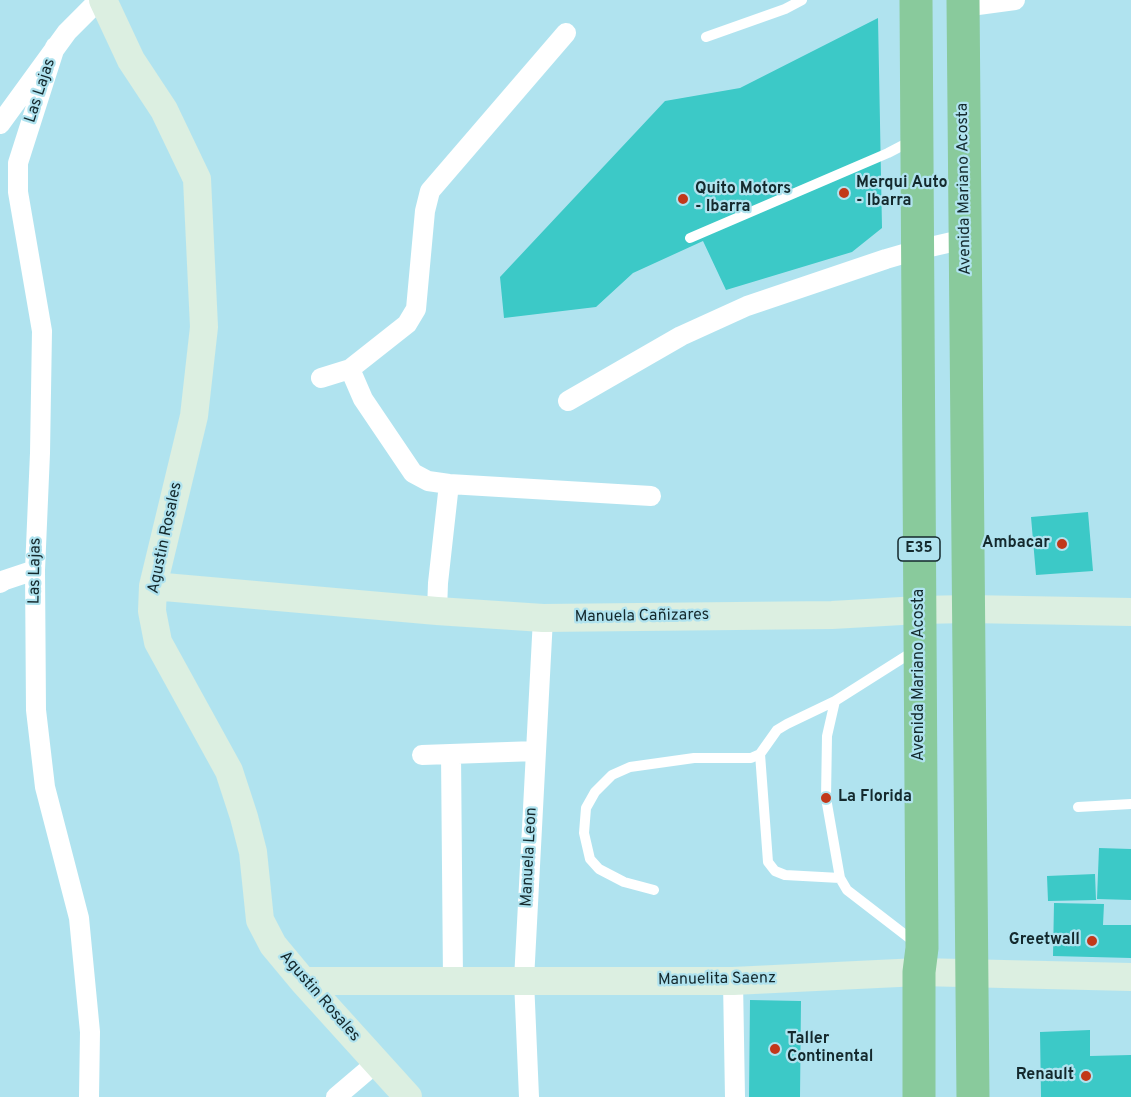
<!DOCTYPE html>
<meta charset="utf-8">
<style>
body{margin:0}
canvas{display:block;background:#b0e3ef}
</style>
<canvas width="1131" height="1097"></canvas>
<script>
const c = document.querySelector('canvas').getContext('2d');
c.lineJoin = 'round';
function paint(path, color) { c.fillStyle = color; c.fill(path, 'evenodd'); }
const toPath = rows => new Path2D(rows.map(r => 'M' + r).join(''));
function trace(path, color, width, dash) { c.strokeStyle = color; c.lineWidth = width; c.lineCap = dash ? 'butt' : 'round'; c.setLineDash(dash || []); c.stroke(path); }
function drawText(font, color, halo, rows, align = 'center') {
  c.font = font + ' Overpass,sans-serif'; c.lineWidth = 4.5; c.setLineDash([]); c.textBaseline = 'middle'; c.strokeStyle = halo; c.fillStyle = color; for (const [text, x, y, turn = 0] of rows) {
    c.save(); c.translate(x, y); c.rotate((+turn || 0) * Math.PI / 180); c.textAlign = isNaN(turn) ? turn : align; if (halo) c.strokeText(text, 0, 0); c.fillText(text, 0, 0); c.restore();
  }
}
paint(toPath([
 [878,18,882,228,852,252,726,290,703,241,633,273,596,307,504,318,500,277,665,101,740,88],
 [1088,512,1093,571,1036,575,1031,517],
 [1099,848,1131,849,1131,900,1097,899],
 [1095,874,1096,900,1048,901,1047,876],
 [1054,903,1104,904,1103,925,1131,925,1131,958,1053,956],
 [750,1000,801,1001,800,1097,749,1097],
 [1090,1030,1090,1056,1131,1055,1131,1097,1041,1097,1040,1032]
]), '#3cc9c7');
trace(toPath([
 [706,37,785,9,802,0],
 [690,238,888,153,911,141],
 [914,651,835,701,827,736,826,798,840,878,847,890,917,944],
 [760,754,768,862,775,871,785,875,840,878],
 [1078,807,1131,804],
 [654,890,624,882,599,869,590,859,584,833,586,808,595,792,612,775,630,767,694,758,751,758,760,754,777,730,787,724,835,701]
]), '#fff', 10);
trace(toPath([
 [963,7,1015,0],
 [55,47,18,163,18,192,42,331,40,453,35,570,36,710,45,787,79,918,90,1032,89,1097],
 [0,124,67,32,99,0],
 [350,369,363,399,413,473,428,481,449,484,651,496],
 [321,378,350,369,407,324,416,309,425,211,430,191,566,33],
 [568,401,681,336,747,306,886,259,917,250,965,239],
 [0,583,5,580,35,570],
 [437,611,438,583,449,484],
 [451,754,453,980],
 [422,755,536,751],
 [733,981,735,1097],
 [336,1097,376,1063],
 [529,1097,524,980,543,618]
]), '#fff', 20);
trace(toPath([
 [103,0,131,60,164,110,197,179,204,327,194,416,153,586,152,611,158,642,229,771,244,817,253,852,260,920,273,945,303,981,408,1097],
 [153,586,437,611,543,618,832,615,919,610,969,609,1131,612],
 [303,981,733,981,919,972,1131,977]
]), '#dcefe1', 28);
trace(toPath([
 [916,0,922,948,919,972,919,1097],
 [963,0,973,1097]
]), '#89ca9c', 33);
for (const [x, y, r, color] of [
 [844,193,6,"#c2381a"],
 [683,199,6,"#c2381a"],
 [1062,544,6,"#c2381a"],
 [826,798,6,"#c2381a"],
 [1092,941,6,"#c2381a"],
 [775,1049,6,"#c2381a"],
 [1086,1076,6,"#c2381a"]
]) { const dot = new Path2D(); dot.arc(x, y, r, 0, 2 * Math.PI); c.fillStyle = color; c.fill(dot); trace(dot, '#b0e3ef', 2); }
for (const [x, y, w] of [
 [919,549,42]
]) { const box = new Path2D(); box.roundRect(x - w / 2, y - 12, w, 24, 4.5); c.fillStyle = '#b0e3ef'; c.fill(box); trace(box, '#14292d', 1.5); }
drawText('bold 15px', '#14292d', null, [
 ["E35",919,549]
]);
drawText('16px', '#14292d', '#b0e3ef', [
 ["Las Lajas",41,91,-72],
 ["Avenida Mariano Acosta",965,189,-91],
 ["Agustin Rosales",166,538,-78],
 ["Las Lajas",36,571,-89],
 ["Manuela Cañizares",642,617,-1],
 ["Avenida Mariano Acosta",920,675,-90],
 ["Manuela Leon",530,857,-87],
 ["Manuelita Saenz",717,980,-1],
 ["Agustin Rosales",319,997,49]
]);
drawText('bold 16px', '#14292d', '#b0e3ef', [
 ["Merqui Auto",856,184],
 ["- Ibarra",856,202],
 ["Quito Motors",695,190],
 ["- Ibarra",695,208],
 ["Ambacar",1050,544,"right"],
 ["La Florida",838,798],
 ["Greetwall",1080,941,"right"],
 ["Taller",787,1040],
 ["Continental",787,1058],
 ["Renault",1074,1076,"right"]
], 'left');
</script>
